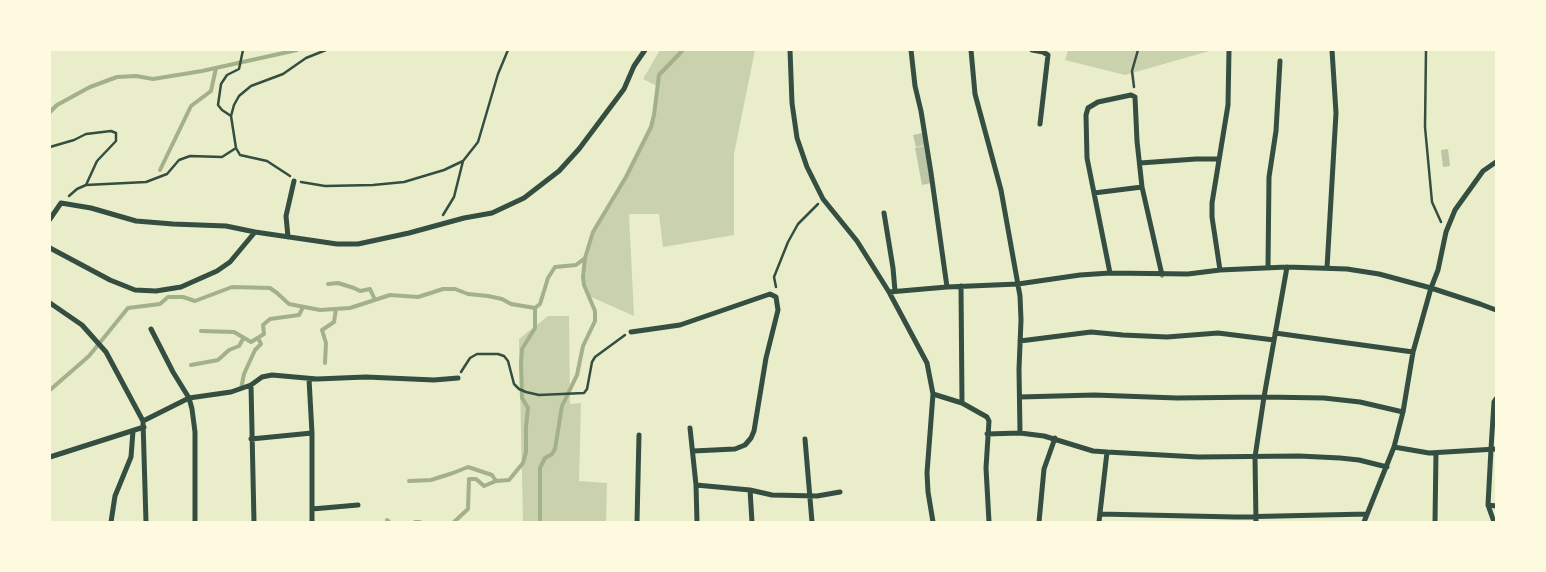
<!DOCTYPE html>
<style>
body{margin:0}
#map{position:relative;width:1546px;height:572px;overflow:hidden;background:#e9edc9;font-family:Manrope,sans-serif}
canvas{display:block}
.frame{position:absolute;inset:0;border:51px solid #fefae0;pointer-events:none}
</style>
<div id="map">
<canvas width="1546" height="572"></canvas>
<div class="frame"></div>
</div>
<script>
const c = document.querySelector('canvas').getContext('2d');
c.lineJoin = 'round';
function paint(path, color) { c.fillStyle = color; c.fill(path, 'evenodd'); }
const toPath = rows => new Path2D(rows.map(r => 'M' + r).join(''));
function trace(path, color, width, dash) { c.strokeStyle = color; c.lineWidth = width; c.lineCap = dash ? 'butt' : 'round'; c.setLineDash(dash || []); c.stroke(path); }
paint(toPath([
 [660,50,755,50,734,154,734,235,663,247,659,214,629,214,634,316,589,296,584,285,583,277,585,258,593,232,626,177,651,127,654,115,657,86,643,79],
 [1068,50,1213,50,1125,75,1065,60],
 [548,316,569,316,570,404,581,403,579,481,607,483,606,522,523,522,519,339]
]), '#cad2ad');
trace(toPath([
 [50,112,57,105,90,87,117,77,136,76,153,79,202,71,297,50],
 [160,170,191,106,211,91,216,68],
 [328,284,338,283,354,288,360,291,370,289,375,300],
 [201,331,234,332,251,342,264,334,263,325,270,319,299,315,303,307],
 [325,363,326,343,322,330,334,322,336,309],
 [191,365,218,360,229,350,239,346,243,339],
 [241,389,244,374,255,350,261,344,258,338],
 [50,390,89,356,128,308,160,304,168,297,183,297,195,301,232,287,270,288,277,293,289,304,320,310,350,308,390,295,418,297,443,289,455,289,468,294,488,296,502,299,511,304,535,308,540,304,548,278,555,267,576,265,585,258],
 [409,481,431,480,453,473,468,467,492,475,496,481],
 [387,520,389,522],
 [415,522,420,522],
 [454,522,468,509,469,479,476,479,484,486,496,481,509,480,523,463,526,452,526,427,528,408,522,398,521,363,522,349,535,328,535,308],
 [540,522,540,468,545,458,552,454,555,449,562,406,577,375,583,346,595,321,595,311,584,285,583,277,585,258,593,232,626,177,651,127,654,115,659,75,683,50]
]), '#a3b18a', 4);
paint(toPath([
 [922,133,925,145,916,147,913,135],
 [924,146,931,183,922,185,915,148],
 [1448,149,1450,166,1443,167,1441,150]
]), '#bcc5a7');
trace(toPath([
 [1426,50,1425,127,1432,202,1441,222],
 [1134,87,1132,71,1138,50],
 [231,116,222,110,218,105,221,84,227,75,239,69,243,50],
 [50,147,74,140,86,134,111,131,116,133,116,141,97,161,86,185,77,189,69,196],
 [290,176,267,161,240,155,236,148,231,116,234,105,239,96,251,86,283,74,306,58,326,50],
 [301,182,325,186,373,185,404,182,444,170,463,161,478,142,498,74,508,50],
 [86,185,146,182,167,174,179,160,190,156,222,157,236,148],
 [443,215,454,197,463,161],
 [776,287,774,277,788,242,798,224,818,204],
 [461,372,470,358,477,354,498,354,504,356,508,361,514,384,519,389,526,392,539,395,584,393,587,389,592,362,595,357,625,335]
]), '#344e41', 2.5);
trace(toPath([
 [790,50,792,103,797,138,807,167,823,199,857,241,889,292,927,363,933,394,927,473,928,492,933,522],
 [911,50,915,86,921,111,931,173,947,287],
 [971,50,975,94,1001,190,1020,296,1021,320,1019,369,1020,433,987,434],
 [1032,50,1043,52,1048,55,1040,124],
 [1140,163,1196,159,1219,159],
 [1094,193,1142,187],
 [884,213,893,268,895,291],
 [50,219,61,203,91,208,136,221,173,224,226,226,255,232],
 [288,237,286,216,294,181],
 [50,248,110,280,135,290,156,291,181,287,217,271,230,262,255,232,337,244,358,244,409,233,464,218,492,213,524,198,559,171,579,149,624,89,634,66,645,50],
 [1268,267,1269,177,1276,131,1280,61],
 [1327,268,1336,113,1332,50],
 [1220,270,1212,217,1212,203,1228,105,1229,50],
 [1110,273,1087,158,1086,115,1088,108,1098,102,1131,95,1135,97,1137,141,1142,187,1162,275],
 [961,286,962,403],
 [889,292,947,287,1018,284,1080,275,1110,273,1188,274,1220,270,1287,267,1347,269,1379,274,1431,288,1480,304,1496,310],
 [50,303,82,325,106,352,143,421,146,522],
 [151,329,173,372,189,398,192,409,195,432,195,522],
 [631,332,680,325,770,294,776,297,778,310,766,358,754,431,751,438,745,445,735,449,693,451],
 [1275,333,1413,352],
 [1020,341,1091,332,1123,335,1167,337,1218,333,1274,340],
 [309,379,312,433,312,522],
 [251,385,254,522],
 [933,394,962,403,987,417,989,421,986,468,989,522],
 [1020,397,1094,395,1177,398,1264,397,1324,398,1360,402,1403,412],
 [143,421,189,398,231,392,251,385,262,377,272,375,317,379,366,377,434,380,458,378],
 [690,428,696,485,750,490,772,495,817,496,840,492],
 [1020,433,1044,436,1093,451,1107,452,1198,457,1299,456,1340,458,1359,460,1387,467],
 [251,439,312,433],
 [805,439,812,522],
 [1394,447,1429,453,1496,449],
 [50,457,144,427],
 [696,485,697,522],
 [750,490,752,522],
 [1488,505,1496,506],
 [312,509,358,505],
 [1100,514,1235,517,1367,514],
 [111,522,115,496,131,457,133,431],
 [637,522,639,435],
 [1039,522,1044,469,1055,438],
 [1099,522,1107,452],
 [1256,522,1255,457,1264,397,1287,267],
 [1364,522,1394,447,1403,412,1413,352,1431,288,1438,270,1446,232,1455,210,1483,171,1496,162],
 [1435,522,1436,453],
 [1494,522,1488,505,1491,449,1494,402,1496,399]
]), '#344e41', 5);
</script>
